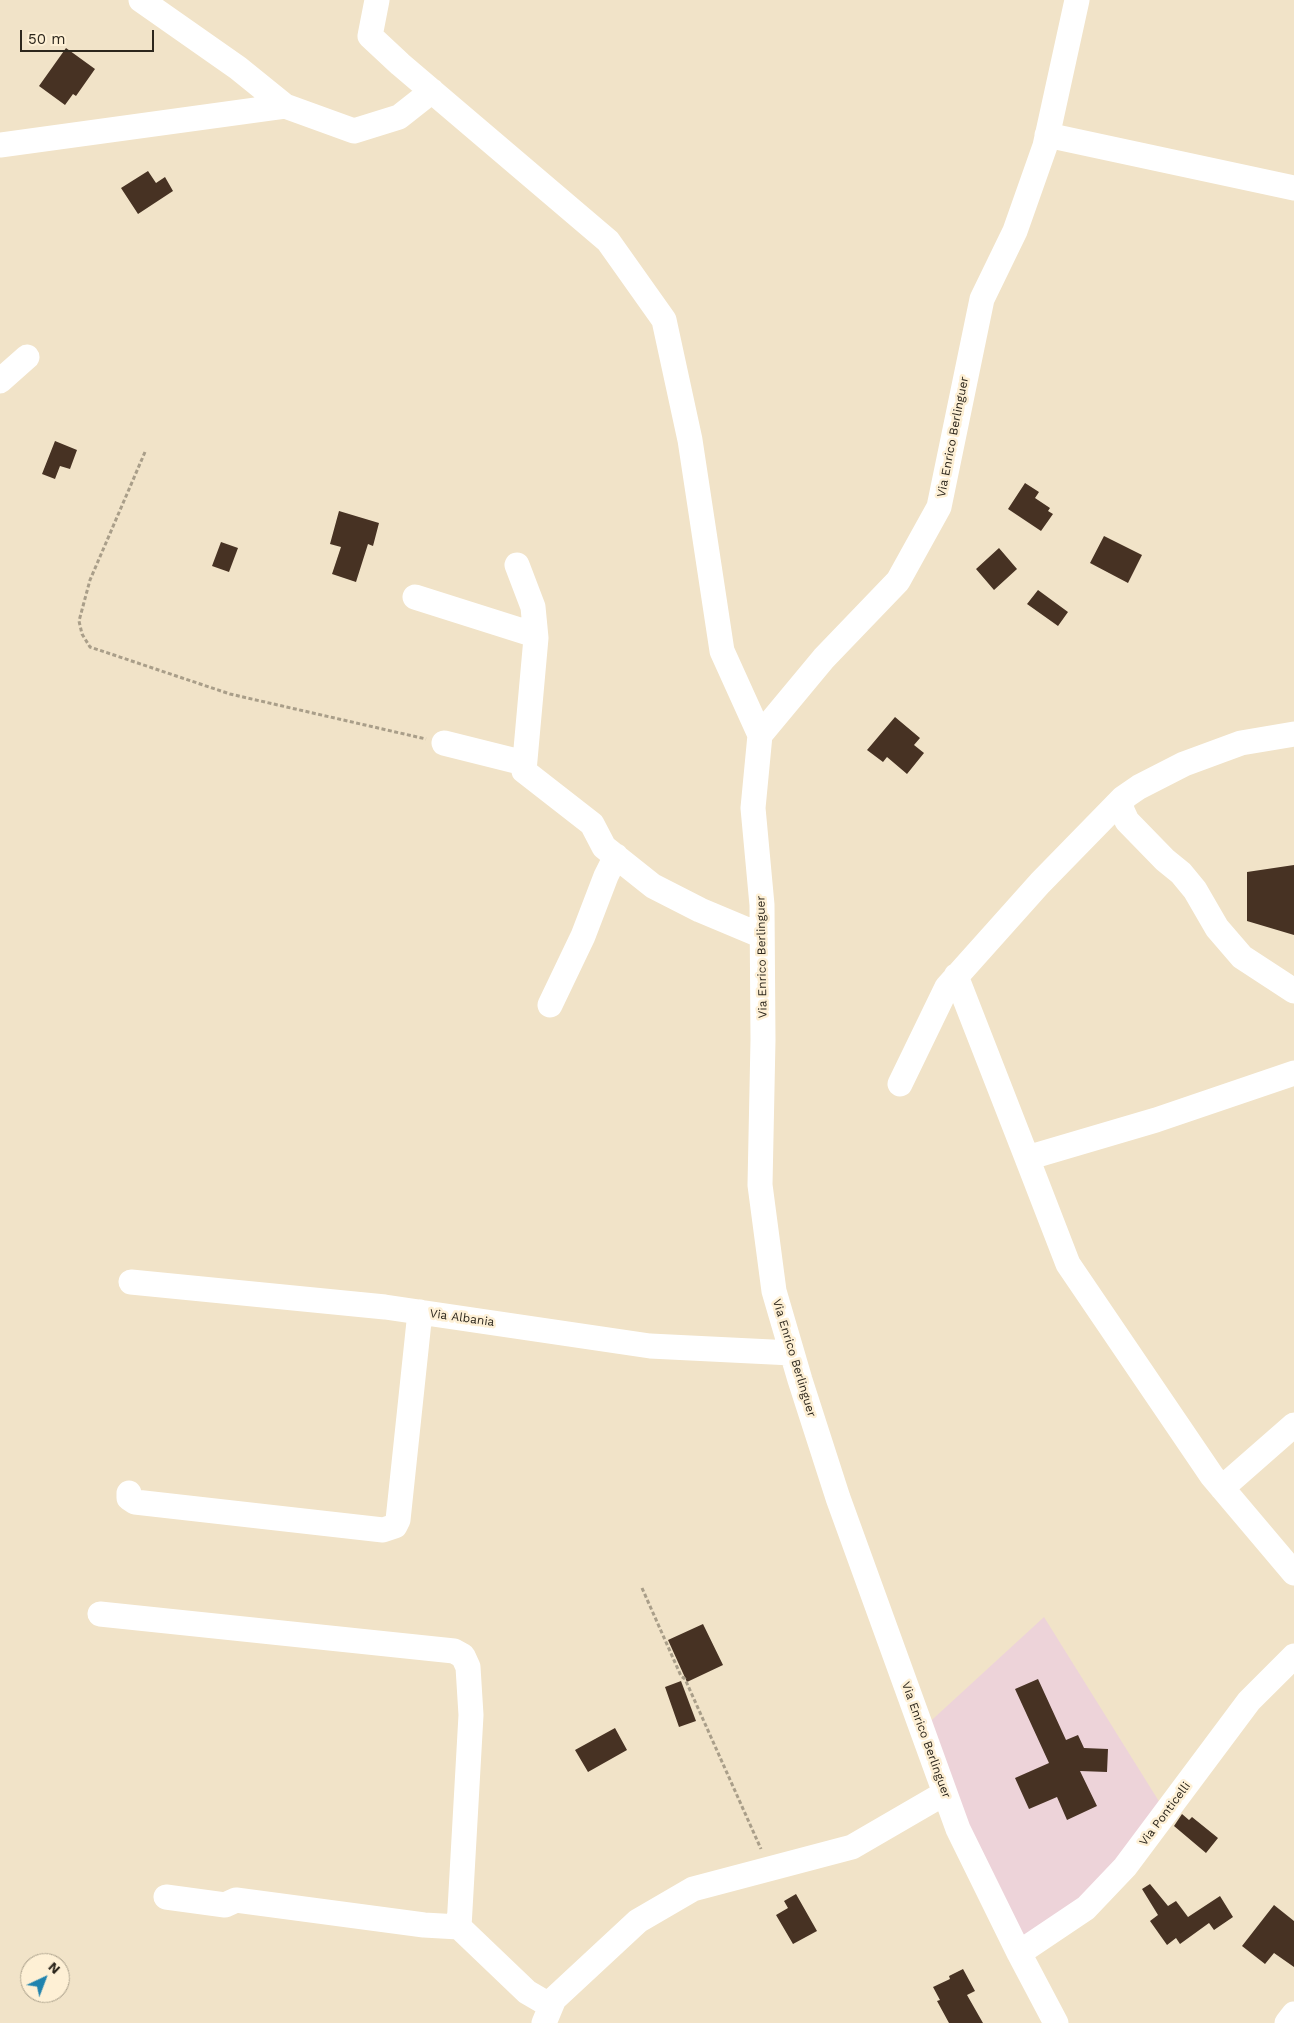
<!DOCTYPE html>
<style>
body{margin:0}
#map{position:relative;width:1294px;height:2023px;overflow:hidden;background:#f1e3c8;font-family:"Work Sans",sans-serif}
canvas{display:block}
.north{position:absolute;left:20px;top:1953px;width:50px;height:50px;box-sizing:border-box;background:#fef0d5;border:1px solid #aaa08b;border-radius:50%;rotate:43deg;font-size:14px;font-weight:700;line-height:20px;text-align:center;color:#2d271d}
.north::after{content:'';display:block;margin:auto;width:18px;height:22px;background:#2083ae;clip-path:polygon(50% 0,100% 100%,50% 72%,0 100%)}
.scale{position:absolute;left:20px;top:30px;width:134px;height:22px;box-sizing:border-box;border:2px solid #2d271d;border-top:0;padding-left:6px;font-size:15px;line-height:18px;white-space:nowrap;color:#2d271d;-webkit-text-stroke:4px #fef0d5;paint-order:stroke}
</style>
<div id="map">
<canvas width="1294" height="2023"></canvas>
<div class="north">N</div>
<div class="scale">50 m</div>
</div>
<script>
const c = document.querySelector('canvas').getContext('2d');
c.lineJoin = 'round';
function paint(path, color) { c.fillStyle = color; c.fill(path, 'evenodd'); }
const toPath = rows => new Path2D(rows.map(r => 'M' + r).join(''));
function trace(path, color, width, dash) { c.strokeStyle = color; c.lineWidth = width; c.lineCap = dash ? 'butt' : 'round'; c.setLineDash(dash || []); c.stroke(path); }
function drawText(font, color, halo, rows, align = 'center') {
  c.font = font + ' "Work Sans",sans-serif'; c.lineWidth = 5; c.setLineDash([]); c.textBaseline = 'middle'; c.strokeStyle = halo; c.fillStyle = color; for (const [text, x, y, turn = 0] of rows) {
    c.save(); c.translate(x, y); c.rotate((+turn || 0) * Math.PI / 180); c.textAlign = isNaN(turn) ? turn : align; if (halo) c.strokeText(text, 0, 0); c.fillText(text, 0, 0); c.restore();
  }
}
paint(toPath([
 [1044,1617,1160,1803,1125,1867,1019,1953,922,1729]
]), '#edd3d9');
paint(toPath([
 [66,48,95,69,76,96,73,94,65,105,39,86],
 [148,171,156,183,165,177,173,191,138,214,121,188],
 [55,441,77,450,70,469,60,466,55,479,42,474],
 [1025,483,1039,492,1035,498,1050,508,1048,511,1053,514,1041,531,1008,509],
 [339,511,379,523,373,546,368,544,356,582,332,574,341,547,330,544],
 [1104,536,1142,555,1128,583,1090,563],
 [221,542,238,548,229,572,212,566],
 [999,548,1017,569,994,590,976,569],
 [1038,590,1068,612,1058,626,1027,604],
 [895,717,920,738,914,745,924,753,907,774,887,757,883,762,867,750],
 [1294,865,1294,935,1247,921,1247,872],
 [703,1624,723,1665,687,1682,668,1640],
 [1038,1679,1066,1740,1078,1735,1084,1748,1108,1749,1107,1772,1080,1771,1097,1806,1067,1820,1057,1797,1029,1809,1015,1778,1049,1763,1015,1689],
 [681,1681,696,1721,679,1727,665,1687],
 [615,1728,627,1750,588,1772,575,1750],
 [1182,1814,1189,1820,1192,1817,1218,1838,1206,1853,1174,1826],
 [1150,1884,1168,1906,1176,1901,1188,1917,1220,1896,1233,1917,1214,1930,1209,1923,1180,1944,1176,1938,1167,1945,1150,1921,1158,1915,1142,1889],
 [796,1894,817,1931,793,1944,776,1915,788,1908,784,1901],
 [1274,1905,1294,1921,1294,1967,1274,1953,1265,1964,1242,1946],
 [963,1969,975,1991,967,1995,983,2023,949,2023,937,2001,940,2000,933,1987,950,1979,949,1976]
]), '#473223');
trace(toPath([
 [145,452,90,580,79,621,82,634,90,647,230,694,426,739],
 [642,1588,681,1676,685,1679,761,1849]
]), '#a99e89', 3, [4, 2.5]);
trace(toPath([
 [141,0,238,68,285,106],
 [377,0,370,36,400,64,608,241,664,320,690,440,722,651,760,735],
 [1047,135,1294,188],
 [0,145,285,106,354,131,399,117,432,91],
 [0,381,27,357],
 [517,565,533,607,536,638,524,771,592,824,604,847,653,886,700,910,762,936],
 [415,597,535,635],
 [1294,734,1241,743,1184,764,1139,787,1123,798,1121,808,1127,821,1165,860,1181,873,1195,890,1217,928,1242,957,1294,991],
 [444,743,524,763],
 [956,976,1027,1158],
 [550,1005,583,936,606,876,616,856],
 [1294,1073,1156,1120,1027,1158,1068,1264,1212,1476,1294,1573],
 [900,1084,947,987,1040,883,1123,798],
 [131,1282,385,1307,650,1346,792,1353],
 [1222,1488,1294,1425],
 [129,1493,129,1498,135,1502,383,1530,395,1526,398,1520,420,1312],
 [100,1614,454,1651,463,1656,468,1667,471,1715,459,1927],
 [166,1897,225,1905,236,1900,424,1925,459,1927,527,1992,551,2006],
 [1019,1953,1086,1908,1125,1867,1249,1701,1294,1656],
 [544,2023,554,1999,638,1921,693,1889,852,1847,945,1793],
 [1056,2023,1019,1953,958,1829,838,1498,800,1380,774,1291,760,1185,763,1040,762,905,753,808,760,735,824,658,898,581,939,507,982,299,1015,231,1045,146,1077,0],
 [1287,2023,1294,2014]
]), '#fff', 25);
drawText('12px', '#2d271d', '#fef0d5', [
 ["Via Enrico Berlinguer",953,437,-79],
 ["Via Enrico Berlinguer",762,957,-91],
 ["Via Albania",462,1318,8],
 ["Via Enrico Berlinguer",794,1358,73],
 ["Via Enrico Berlinguer",926,1740,70],
 ["Via Ponticelli",1165,1814,-53]
]);
</script>
